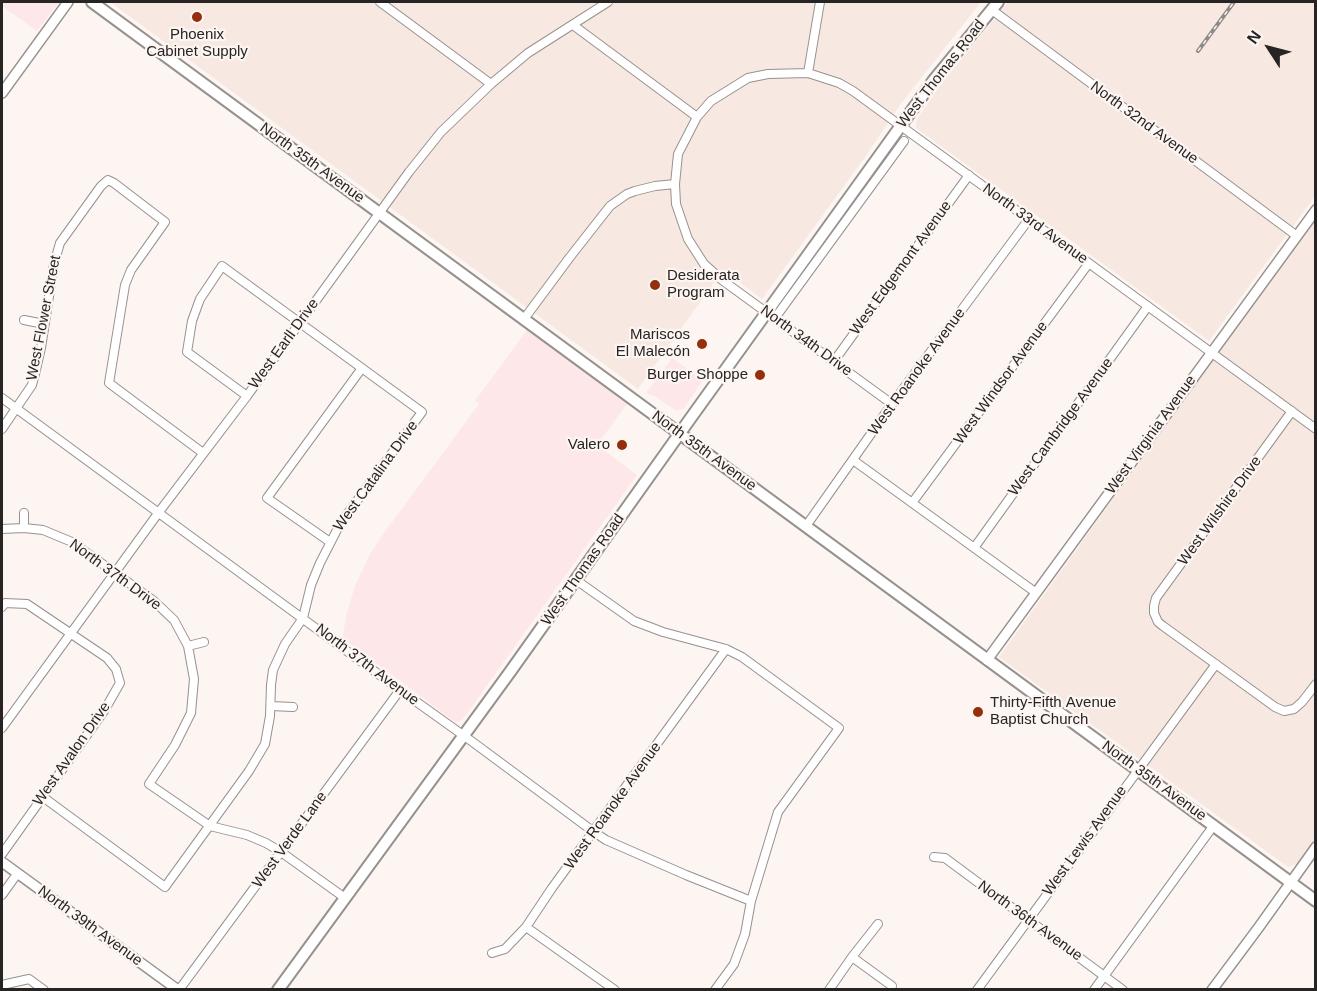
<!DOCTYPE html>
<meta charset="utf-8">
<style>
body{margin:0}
#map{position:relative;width:1317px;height:991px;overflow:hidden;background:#fcf5f2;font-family:Helvetica,sans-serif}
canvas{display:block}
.frame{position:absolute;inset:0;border:3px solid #272524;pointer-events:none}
.north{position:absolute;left:1239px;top:18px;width:60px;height:60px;-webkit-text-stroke:4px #fcf5f2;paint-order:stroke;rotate:306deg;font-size:16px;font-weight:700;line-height:24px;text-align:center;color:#272524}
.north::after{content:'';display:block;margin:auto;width:21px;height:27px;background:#272524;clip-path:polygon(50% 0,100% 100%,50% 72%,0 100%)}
</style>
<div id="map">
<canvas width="1317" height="991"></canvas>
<div class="frame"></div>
<div class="north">N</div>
</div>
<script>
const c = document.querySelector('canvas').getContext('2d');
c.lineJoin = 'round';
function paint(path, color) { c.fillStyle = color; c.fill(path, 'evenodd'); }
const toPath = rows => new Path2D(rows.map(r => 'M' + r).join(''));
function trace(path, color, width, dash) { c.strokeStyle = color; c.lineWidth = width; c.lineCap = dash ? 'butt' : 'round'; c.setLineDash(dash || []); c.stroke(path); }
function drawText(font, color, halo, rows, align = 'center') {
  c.font = font + ' Helvetica,sans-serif'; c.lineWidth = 4.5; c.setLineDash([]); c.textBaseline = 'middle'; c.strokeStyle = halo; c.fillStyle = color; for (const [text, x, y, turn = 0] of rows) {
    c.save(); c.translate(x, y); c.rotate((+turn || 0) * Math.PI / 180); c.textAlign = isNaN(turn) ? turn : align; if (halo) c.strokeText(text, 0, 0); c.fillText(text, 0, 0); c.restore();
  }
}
paint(toPath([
 [2,2,59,2,37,31,2,6],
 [527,330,627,404,597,445,637,475,463,719,458,722,455,722,343,638,346,616,355,586,370,554,382,536,479,404,475,401],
 [672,358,703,380,684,408,677,411,656,397,646,393]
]), '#fde7e8');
paint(toPath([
 [110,2,981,2,900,105,865,157,762,299,723,270,638,389],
 [1008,2,1315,2,1315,196,1209,341,916,128,917,119,942,83],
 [1315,219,1315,839,1297,864,1288,867,999,657]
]), '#f7e8e2');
const minor = toPath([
 [380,2,491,84],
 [992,10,1297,236],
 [573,25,697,117],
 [808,73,820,2],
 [775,318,904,141],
 [524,319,570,257,610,206,627,194,635,191,655,186,675,184],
 [24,320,44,324],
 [834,361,969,175],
 [2,398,400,690,474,743,594,832,606,840,686,875,751,901],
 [892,404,722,280,704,264,688,239,676,204,675,184,678,154,697,117,711,101,748,78,768,74,808,73,839,83,853,91,1316,429],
 [1292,411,1156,598,1154,606,1154,613,1158,622,1163,626,1275,707,1284,711,1294,709,1302,702,1316,684],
 [2,429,32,385,35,374,41,348,54,264,60,243,101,186,108,180,114,183,165,222,131,270,125,285,109,383,203,453],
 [853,460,1035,592],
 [912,503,1089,263],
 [806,526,892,404,1029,219],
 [24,528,24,513],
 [2,529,24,528,43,530,72,542,154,601,174,620,188,646,194,679,191,713,175,745,149,784,210,826,247,835,266,843,281,852,345,898],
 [330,542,267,498,362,368],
 [974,548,1148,306],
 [576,580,634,621,663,632,726,649,742,657,839,728,778,812,751,901,745,934,734,964,715,990],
 [2,607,5,603,27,604,107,658,116,669,120,683,104,711,2,854],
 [188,646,204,642],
 [271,706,293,707],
 [2,728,159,512,247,396,409,172,441,132,491,84,528,53,608,2],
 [43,797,165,887,249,771,265,744,270,716,271,685,273,670,285,644,303,618,311,585,320,563,340,524,422,412,222,266,200,299,192,321,187,352,247,396],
 [934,857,945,858,1123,990],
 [2,895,17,874],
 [526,927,615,990],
 [492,953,505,949,526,927,552,888,726,649],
 [852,957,892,986],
 [2,985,29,979,44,990],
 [179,990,400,690],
 [829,990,852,957,878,924],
 [977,990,1216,664],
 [1094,990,1214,825]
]);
const tertiary = toPath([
 [2,93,68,2],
 [987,660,1316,210],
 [2,862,178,990],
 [1212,990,1259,927,1316,847]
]);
const secondary = toPath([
 [92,2,1316,901],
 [278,990,510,672,690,419,933,81,998,2]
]);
trace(minor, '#97918e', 10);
trace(tertiary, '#97918e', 12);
trace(secondary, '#97918e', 14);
trace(minor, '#fff', 8);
trace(tertiary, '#fff', 9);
trace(secondary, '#fff', 10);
const rail = toPath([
 [1198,51,1234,2]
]);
trace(rail, '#8e8a88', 4);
trace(rail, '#fcf5f2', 1.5, [4.5]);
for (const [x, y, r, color] of [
 [197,17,6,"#952e0d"],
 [655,285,6,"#952e0d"],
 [702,344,6,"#952e0d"],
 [760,375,6,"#952e0d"],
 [622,445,6,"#952e0d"],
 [978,712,6,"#952e0d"]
]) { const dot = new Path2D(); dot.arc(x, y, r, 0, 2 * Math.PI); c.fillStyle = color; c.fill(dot); trace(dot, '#fcf5f2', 2); }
drawText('15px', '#272524', '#fcf5f2', [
 ["Phoenix",197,35,"center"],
 ["Cabinet Supply",197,52,"center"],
 ["Desiderata",667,276,"left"],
 ["Program",667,293,"left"],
 ["Mariscos",690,335],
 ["El Malecón",690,352],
 ["Burger Shoppe",748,375],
 ["Valero",610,445],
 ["Thirty-Fifth Avenue",990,703,"left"],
 ["Baptist Church",990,720,"left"]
], 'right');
drawText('15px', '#272524', '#fcf5f2', [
 ["West Thomas Road",941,74,-52],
 ["North 32nd Avenue",1144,123,36],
 ["North 35th Avenue",312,163,36],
 ["North 33rd Avenue",1035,224,36],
 ["West Edgemont Avenue",901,268,-54],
 ["West Flower Street",44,318,-79],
 ["North 34th Drive",806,341,36],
 ["West Earll Drive",284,344,-54],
 ["West Roanoke Avenue",917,372,-54],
 ["West Windsor Avenue",1001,383,-54],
 ["West Cambridge Avenue",1061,427,-54],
 ["West Virginia Avenue",1151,435,-54],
 ["North 35th Avenue",704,451,36],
 ["West Catalina Drive",376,476,-54],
 ["West Wilshire Drive",1220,511,-54],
 ["West Thomas Road",583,570,-55],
 ["North 37th Drive",115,575,36],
 ["North 37th Avenue",367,665,37],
 ["West Avalon Drive",72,754,-55],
 ["North 35th Avenue",1154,781,36],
 ["West Roanoke Avenue",613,806,-54],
 ["West Verde Lane",290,840,-54],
 ["West Lewis Avenue",1085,841,-54],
 ["North 36th Avenue",1030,921,36],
 ["North 39th Avenue",90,926,36]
]);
</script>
